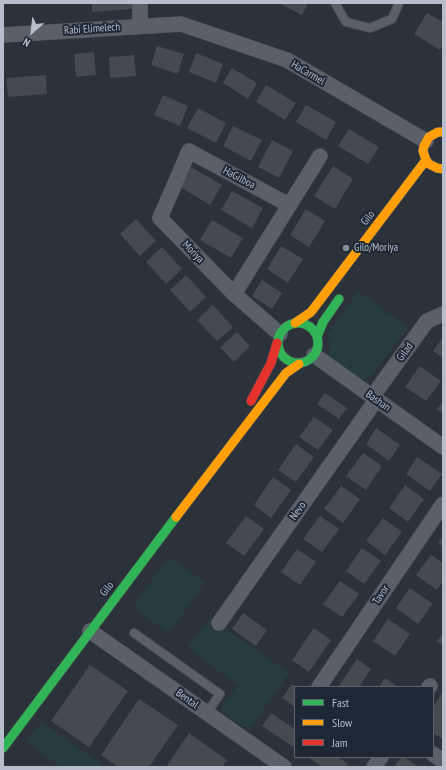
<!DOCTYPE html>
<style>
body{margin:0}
#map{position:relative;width:446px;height:770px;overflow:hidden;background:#2b323a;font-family:"PT Sans Narrow",sans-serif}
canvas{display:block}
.frame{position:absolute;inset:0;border:4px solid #b6becb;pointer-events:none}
.legend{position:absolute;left:294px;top:686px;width:140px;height:72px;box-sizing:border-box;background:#1e2835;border:1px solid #5b6471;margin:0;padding:5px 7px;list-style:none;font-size:12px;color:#b6becb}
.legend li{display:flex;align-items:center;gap:8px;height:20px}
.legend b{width:20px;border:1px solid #5b6471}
.north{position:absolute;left:12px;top:12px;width:40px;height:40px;-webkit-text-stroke:3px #1e2835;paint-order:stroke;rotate:208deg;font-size:11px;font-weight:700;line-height:16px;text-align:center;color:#b6becb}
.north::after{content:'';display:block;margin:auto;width:14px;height:18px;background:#b6becb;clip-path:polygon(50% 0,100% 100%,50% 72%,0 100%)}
</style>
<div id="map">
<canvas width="446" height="770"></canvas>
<div class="frame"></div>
<ul class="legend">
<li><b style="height:5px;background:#30b455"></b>Fast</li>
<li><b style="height:5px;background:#ff9f0a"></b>Slow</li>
<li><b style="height:5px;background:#e5322d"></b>Jam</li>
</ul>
<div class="north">N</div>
</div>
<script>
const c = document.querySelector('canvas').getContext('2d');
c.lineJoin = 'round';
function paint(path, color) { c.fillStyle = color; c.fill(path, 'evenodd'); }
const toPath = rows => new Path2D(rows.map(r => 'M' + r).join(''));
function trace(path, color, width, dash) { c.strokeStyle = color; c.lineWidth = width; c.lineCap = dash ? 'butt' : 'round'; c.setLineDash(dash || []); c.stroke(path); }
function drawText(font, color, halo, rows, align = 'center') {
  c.font = font + ' "PT Sans Narrow",sans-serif'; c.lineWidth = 4; c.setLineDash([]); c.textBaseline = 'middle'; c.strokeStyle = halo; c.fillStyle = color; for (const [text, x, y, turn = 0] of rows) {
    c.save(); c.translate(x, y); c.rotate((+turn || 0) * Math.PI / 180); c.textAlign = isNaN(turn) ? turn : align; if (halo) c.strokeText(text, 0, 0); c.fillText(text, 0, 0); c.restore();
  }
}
paint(toPath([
 [358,291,408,327,367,382,328,357,330,343,327,335],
 [168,557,205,582,169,633,133,608],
 [210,618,289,673,249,730,223,713,221,708,238,685,188,648],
 [41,722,105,767,62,767,26,742]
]), '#283c40');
paint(toPath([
 [92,3,132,3,132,9,92,12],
 [279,3,308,3,302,15],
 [427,13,443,22,443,45,440,50,414,34],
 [157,46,184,54,178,74,151,65],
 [94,52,96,75,76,77,74,54],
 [196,53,223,64,216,83,189,72],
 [134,55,136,76,110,78,109,57],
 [232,68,257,83,248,99,223,83],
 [46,75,47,94,8,97,6,78],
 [266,85,296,103,285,120,256,102],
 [163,95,188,106,180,126,154,115],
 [306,105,336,122,326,140,296,122],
 [198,108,226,123,216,143,187,128],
 [233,126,262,140,251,161,223,146],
 [349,129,379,147,368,164,338,146],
 [272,140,293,151,279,178,258,167],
 [333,166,353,179,335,209,314,196],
 [191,167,222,185,210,205,180,187],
 [232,191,263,208,252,228,221,210],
 [306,209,325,221,309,247,290,235],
 [136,219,156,241,140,256,120,234],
 [212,220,243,238,231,258,200,240],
 [281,246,303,259,288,283,267,269],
 [162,247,182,269,166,284,146,262],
 [186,275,206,297,190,312,170,290],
 [262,280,282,293,272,309,252,296],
 [213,305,233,327,217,341,197,320],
 [237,332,250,346,234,362,220,347],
 [443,337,443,358,433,351],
 [420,366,441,381,426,401,405,387],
 [325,393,347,408,339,419,317,404],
 [443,401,443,413,437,409],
 [314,417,333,430,318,450,299,437],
 [376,428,400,445,389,461,366,444],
 [296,444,314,457,296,482,278,470],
 [363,453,382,466,366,490,346,476],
 [417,457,442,474,430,491,406,474],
 [273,477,291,490,271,518,254,505],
 [405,485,424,499,408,522,389,508],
 [341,486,360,499,343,523,324,509],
 [246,516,264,529,244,556,226,543],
 [320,516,339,529,322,552,303,539],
 [383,518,402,532,385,555,366,541],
 [443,536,443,546,438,543],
 [362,548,381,561,364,584,346,571],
 [297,549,316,562,300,585,281,572],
 [431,555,443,563,443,581,437,590,416,575],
 [340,581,359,594,342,617,323,604],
 [410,588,433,604,418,624,396,608],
 [243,613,267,630,256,646,232,629],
 [388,619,410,634,395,656,373,641],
 [314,628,331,640,309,672,292,660],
 [443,633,443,645,437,641],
 [357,659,371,669,359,687,338,687],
 [90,665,128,691,89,747,51,721],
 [385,678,398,687,379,687],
 [292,684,295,686,295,707,282,698],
 [443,692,443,739,433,733,434,726,433,725,433,707],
 [139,699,178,725,149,767,118,767,101,755],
 [271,713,295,729,295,748,262,726],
 [189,733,227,760,222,767,166,767],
 [308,757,338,757,348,764,345,767,322,767],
 [401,757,404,757,419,767,394,767]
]), '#444a50');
const lane = toPath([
 [335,3,346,22,370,28,392,19,399,3],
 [134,633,220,694,207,713]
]);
const street = toPath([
 [140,3,140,26],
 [3,35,181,24,287,60,426,141],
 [234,294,320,156],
 [280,334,234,294,160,218,189,151,289,205],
 [314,355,443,447],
 [372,397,427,321,443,314],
 [219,623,376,400],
 [90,631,284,767],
 [319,687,443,504],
 [429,687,430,686],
 [433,754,443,761],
 [374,767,381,757]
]);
const fast = toPath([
 '278 343a20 20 0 1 1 40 0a20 20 0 1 1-40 0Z',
 [317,337,323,322,339,299],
 [3,748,176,517]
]);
const slow = toPath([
 [443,132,438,132,429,137,424,146,423,151,426,160,429,164,437,168,443,169],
 [295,323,311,312,426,160],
 [176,517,286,373,299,364]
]);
const jam = toPath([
 [251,401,271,363,277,343]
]);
trace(lane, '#494e55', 10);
trace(street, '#494e55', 16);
trace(fast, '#494e55', 10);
trace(slow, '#494e55', 10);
trace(jam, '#494e55', 10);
trace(lane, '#5b6068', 8);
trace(street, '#5b6068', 15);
trace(fast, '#30b455', 9);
trace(slow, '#ff9f0a', 9);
trace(jam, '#e5322d', 9);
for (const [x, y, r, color] of [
 [346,248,4,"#858d98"]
]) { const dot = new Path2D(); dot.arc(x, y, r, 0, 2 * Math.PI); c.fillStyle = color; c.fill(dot); trace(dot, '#1e2835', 1.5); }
drawText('11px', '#b6becb', '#1e2835', [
 ["Rabi Elimelech",92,29,-4],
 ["HaCarmel",308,73,30],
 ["HaGilboa",239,178,28],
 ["Gilo",368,218,-53],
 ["Moriya",193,252,46],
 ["Gilad",405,352,-54],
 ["Bashan",378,401,35],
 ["Nevo",298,511,-55],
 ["Gilo",107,589,-53],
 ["Tavor",381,595,-56],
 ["Bental",187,699,35]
]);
drawText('11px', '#b6becb', '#1e2835', [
 ["Gilo/Moriya",354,248]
], 'left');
</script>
